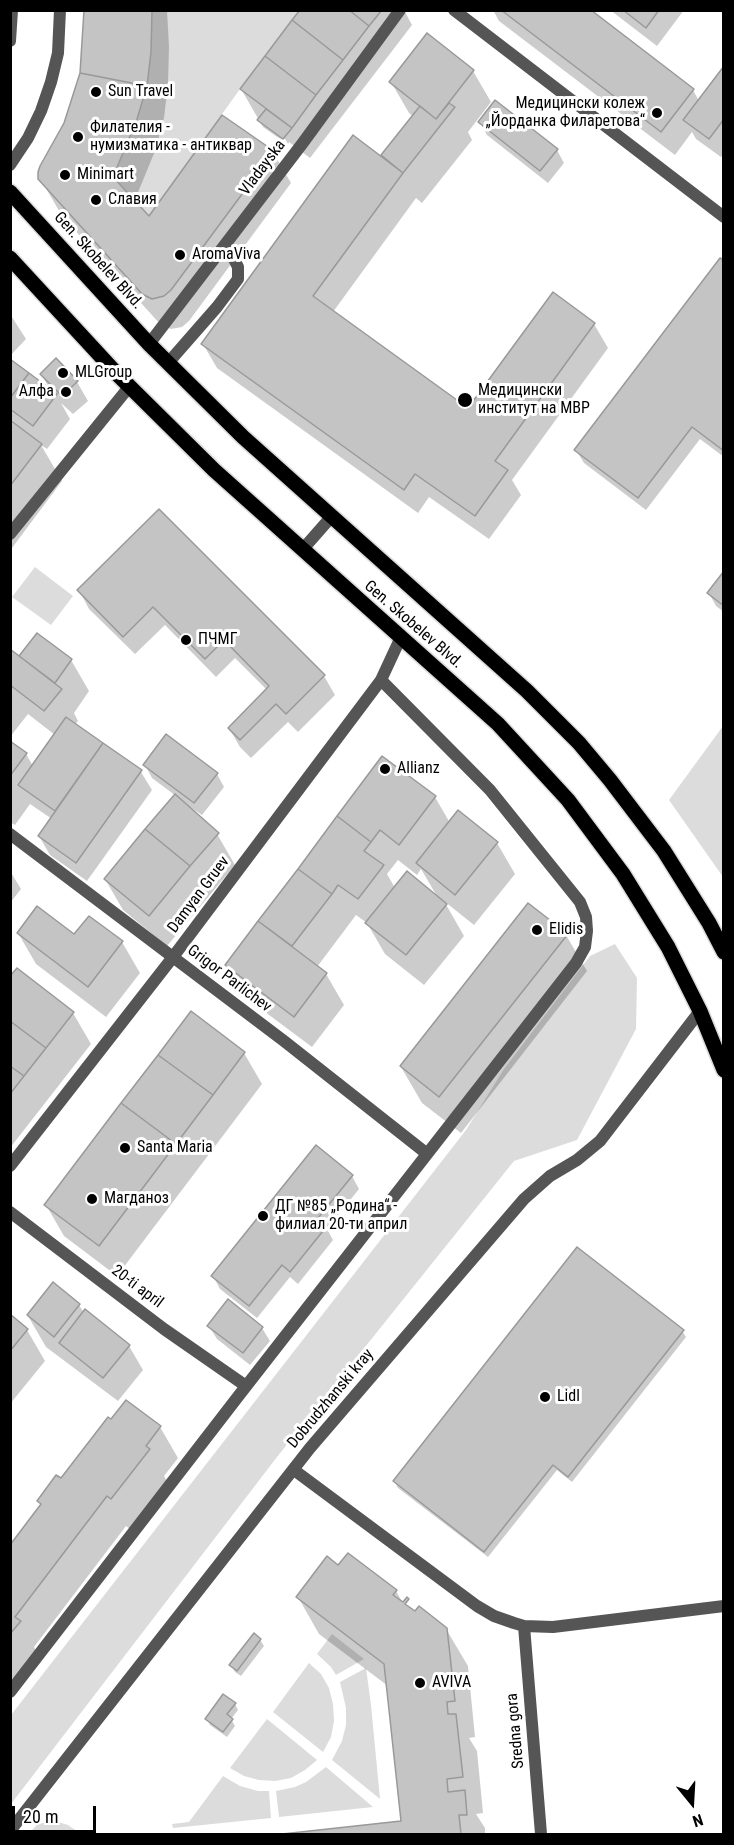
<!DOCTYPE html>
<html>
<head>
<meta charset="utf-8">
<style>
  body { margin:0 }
  #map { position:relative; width:734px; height:1845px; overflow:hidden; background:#fff; font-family:"Roboto Condensed",sans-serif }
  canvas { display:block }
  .frame { position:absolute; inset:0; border:12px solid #000; pointer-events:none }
  .north { position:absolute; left:662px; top:1773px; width:60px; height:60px; -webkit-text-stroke:4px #fff; paint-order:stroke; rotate:162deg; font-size:16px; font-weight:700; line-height:24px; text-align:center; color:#000 }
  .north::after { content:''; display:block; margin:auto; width:21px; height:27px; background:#000; clip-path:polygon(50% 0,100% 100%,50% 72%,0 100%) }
  .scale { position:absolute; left:12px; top:1806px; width:84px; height:27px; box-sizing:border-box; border:3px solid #000; border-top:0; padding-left:8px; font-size:18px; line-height:21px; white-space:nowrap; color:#000; -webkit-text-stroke:4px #fff; paint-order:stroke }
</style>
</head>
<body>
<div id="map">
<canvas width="734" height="1845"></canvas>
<div class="frame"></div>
<div class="north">N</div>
<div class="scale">20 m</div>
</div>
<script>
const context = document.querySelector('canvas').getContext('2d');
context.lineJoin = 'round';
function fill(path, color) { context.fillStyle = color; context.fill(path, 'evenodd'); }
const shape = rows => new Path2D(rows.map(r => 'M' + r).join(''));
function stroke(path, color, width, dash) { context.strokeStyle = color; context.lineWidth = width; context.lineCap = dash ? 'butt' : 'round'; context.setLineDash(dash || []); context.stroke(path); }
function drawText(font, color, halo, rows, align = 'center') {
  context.font = font + ' "Roboto Condensed",sans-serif'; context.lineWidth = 6; context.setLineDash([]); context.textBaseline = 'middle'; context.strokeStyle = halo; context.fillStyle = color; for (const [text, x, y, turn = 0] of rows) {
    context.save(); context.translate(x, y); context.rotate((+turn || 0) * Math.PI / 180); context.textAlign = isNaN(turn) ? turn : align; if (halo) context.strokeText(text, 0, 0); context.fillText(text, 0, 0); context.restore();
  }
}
fill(shape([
  [152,11,300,11,240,89,149,216,113,177,137,119,147,86],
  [35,567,73,596,51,625,12,597],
  [723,726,723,877,669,800],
  [615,944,637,978,636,1029,577,1140,514,1161,277,1457,11,1804,11,1715,466,1130,504,1069,590,956],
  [332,1634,364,1659,336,1675,331,1667,317,1654],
  [309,1663,321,1674,329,1688,333,1704,334,1721,331,1737,323,1752,273,1712],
  [366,1668,371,1705,380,1799,332,1760,342,1741,346,1725,346,1708,340,1682],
  [267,1719,317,1760,305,1770,291,1778,275,1781,259,1780,244,1776,230,1768],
  [326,1767,373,1807,279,1817,276,1791,295,1787,306,1782],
  [223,1776,240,1786,258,1791,269,1791,271,1818,173,1828,172,1824,189,1822],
  [51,1820,68,1825,81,1834,28,1834,37,1825]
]), '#dcdcdc');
fill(shape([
  [85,10,167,10,169,47,168,84,164,118,155,151,134,202,149,219,273,152,291,183,189,321,182,327,171,329,161,325,62,216,40,178,66,123,82,73],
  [302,10,404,10,412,25,310,158,289,142,288,144,285,139,282,139,283,141,263,127,241,89],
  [493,10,589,10,693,90,699,101,724,68,724,153,721,157,696,139,692,132,675,155,499,21],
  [610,10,684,10,657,46],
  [473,71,491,102,468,132,472,140,422,203,416,198,333,312,469,410,594,324,608,348,512,480,521,495,489,539,429,497,418,513,217,368,203,344,387,163,383,155,414,117,409,113,391,82],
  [480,122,557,150,564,163,548,183,487,135],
  [724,262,724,457,700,439,646,510,584,463,576,450],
  [10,314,26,339,10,356],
  [10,361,51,391,41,374,77,382,88,401,73,414,61,403,70,419,47,449,41,445,62,481,12,548,10,547],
  [159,511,324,676,335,695,298,732,288,722,251,758,240,747,229,728,267,690,235,658,216,677,165,625,135,654,89,609,79,590],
  [724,574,724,612,716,606,709,593],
  [37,635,71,660,89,691,74,713,78,721,75,725,141,772,152,790,87,881,50,855,39,836,52,819,30,804,15,825,10,822,10,743,26,754,33,766,55,735,28,714,10,737,10,651,19,658],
  [383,758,435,797,450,823,497,843,515,874,474,925,444,901,464,936,424,985,385,954,367,923,356,915,317,967,326,974,344,1005,312,1047,245,997,227,966],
  [398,860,417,875,421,869,438,898,395,888,387,874],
  [145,765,217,774,224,787,202,815,190,807,189,808,217,834,235,865,167,946,123,910,105,879,176,796,152,778],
  [10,871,21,889,10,903],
  [18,933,75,936,122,942,140,973,106,1017,36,964],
  [566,935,587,971,461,1133,422,1103,401,1067],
  [10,979,73,1013,91,1044,10,1148],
  [244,1053,262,1084,117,1276,64,1236,46,1205],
  [352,1176,359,1189,327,1229,333,1240,298,1284,290,1277,257,1318,220,1289,213,1276],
  [79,1305,84,1313,86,1312,129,1346,143,1370,118,1401,46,1347,28,1316],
  [10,1316,27,1330,45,1361,10,1404],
  [209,1326,262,1328,270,1341,250,1365,217,1339],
  [682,1331,686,1337,572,1482,557,1470,488,1557,398,1488,395,1482],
  [160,1427,178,1458,164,1476,167,1481,130,1529,126,1526,34,1647,37,1653,10,1689,10,1548,42,1506,39,1501,61,1480],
  [339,1567,396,1591,404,1605,446,1629,468,1666,475,1737,469,1738,477,1751,483,1813,476,1814,485,1828,485,1834,292,1834,402,1823,388,1686,319,1634,298,1597],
  [260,1640,264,1646,241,1676,235,1672,231,1665],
  [235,1704,238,1710,231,1719,235,1726,227,1737,210,1725,207,1719]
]), '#0003');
const building = shape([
  [84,10,152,10,151,52,147,86,80,73,84,10],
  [300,10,349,10,369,26,343,60,292,20,300,10],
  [349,10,382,10,369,26,349,10],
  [501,10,591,10,694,89,661,132,501,10],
  [623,10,659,10,646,28,623,10],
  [292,20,343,60,316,95,265,56,292,20],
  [427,33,474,70,436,119,389,82,427,33],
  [265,56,316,95,292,128,240,89,265,56],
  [724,66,724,119,709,139,683,120,724,66],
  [80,73,147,86,137,119,113,177,149,216,222,115,274,151,171,290,164,296,152,299,142,294,38,179,38,172,40,166,64,123,80,73],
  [495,100,558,149,540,171,478,122,495,100],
  [449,103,455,107,403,173,381,155,420,106,436,119,449,103],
  [266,109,292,128,283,139,257,120,266,109],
  [353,135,403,173,313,296,468,408,553,292,595,323,495,461,508,470,475,516,415,474,404,490,201,344,353,135],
  [720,258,724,260,724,451,692,427,638,498,574,450,720,258],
  [56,358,78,381,62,396,40,374,56,358],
  [10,359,29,373,10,398,10,359],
  [29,373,57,394,33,426,10,409,10,398,29,373],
  [10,420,42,444,10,486,10,420],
  [159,509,325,675,286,714,276,704,240,740,228,728,269,686,224,640,205,659,153,607,123,637,77,590,159,509],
  [724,571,724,606,707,593,724,571],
  [37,633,72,659,55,683,19,656,37,633],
  [10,649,62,689,44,711,10,685,10,649],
  [66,717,103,743,55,811,18,785,66,717],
  [166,734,218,773,194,803,143,765,166,734],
  [10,741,27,753,10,776,10,741],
  [103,743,142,770,76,863,38,836,103,743],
  [382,756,436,796,399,845,380,830,371,842,337,816,382,756],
  [175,794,219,833,190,866,145,829,175,794],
  [458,810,498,842,455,895,416,863,458,810],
  [337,816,371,842,364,851,384,865,358,899,338,885,332,894,298,869,337,816],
  [145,829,190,866,149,916,104,879,145,829],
  [298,869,332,894,292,946,258,921,298,869],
  [407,871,447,904,406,955,365,923,407,871],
  [528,903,568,934,439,1097,400,1066,528,903],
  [37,906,74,934,89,916,123,941,88,987,17,933,37,906],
  [258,921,327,973,294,1017,225,965,258,921],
  [17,968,74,1012,46,1048,10,1021,10,976,17,968],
  [191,1011,245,1052,213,1095,158,1055,191,1011],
  [10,1021,46,1048,24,1076,10,1066,10,1021],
  [158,1055,213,1095,176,1144,121,1103,158,1055],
  [10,1066,24,1076,10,1094,10,1066],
  [121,1103,176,1144,99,1246,44,1205,121,1103],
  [316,1145,353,1175,318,1218,327,1226,290,1272,282,1265,249,1306,211,1276,316,1145],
  [577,1247,684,1330,568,1477,553,1465,484,1552,393,1481,577,1247],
  [53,1282,80,1304,54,1337,27,1315,53,1282],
  [228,1299,263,1327,243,1353,207,1326,228,1299],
  [85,1309,130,1345,103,1378,59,1343,85,1309],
  [10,1314,28,1329,10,1351,10,1314],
  [126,1400,161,1426,146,1446,150,1449,111,1499,107,1496,15,1617,21,1621,10,1634,10,1545,41,1504,37,1501,56,1475,61,1478,108,1417,111,1419,126,1400],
  [348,1553,397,1590,393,1595,403,1602,407,1597,409,1599,405,1604,415,1611,419,1606,447,1628,455,1701,447,1702,448,1714,456,1714,463,1777,447,1779,448,1792,465,1790,467,1815,459,1815,461,1834,282,1834,401,1821,384,1664,296,1597,327,1556,338,1565,348,1553],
  [254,1633,261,1639,237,1671,229,1665,254,1633],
  [223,1694,236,1703,227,1714,233,1719,223,1732,205,1719,223,1694]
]);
fill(building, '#c4c4c4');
stroke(building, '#999', 1.5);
const primary = shape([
  [10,192,149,344,243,437,527,691,579,743,610,780,664,851,709,923,724,952],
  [10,258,118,375,214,470,498,724,568,800,623,874,668,947,700,1011,724,1070]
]);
stroke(primary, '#dbdbdb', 18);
stroke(shape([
  [10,41,12,10],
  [10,165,28,138,41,111,51,82,58,53,60,10],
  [168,363,217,307,238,279,238,267,234,259,223,248],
  [303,549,332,516]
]), '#555', 12);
stroke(shape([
  [454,10,724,217],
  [149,344,302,144,400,10],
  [10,534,129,387],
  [10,834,284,1041,426,1153],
  [10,1166,173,957,381,680,401,637],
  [10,1212,164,1329,246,1386],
  [294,1470,477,1606,494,1616,514,1623,524,1626,553,1627,724,1606],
  [524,1626,541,1834],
  [10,1692,240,1394,576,963,585,947,587,931,586,917,580,902,490,790,381,680],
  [10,1831,310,1448,524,1199,550,1176,577,1160,600,1141,700,1011]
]), '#555', 12);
stroke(primary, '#000', 15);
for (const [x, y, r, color] of [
  [96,92,6,"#000"],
  [657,113,6,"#000"],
  [78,137,6,"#000"],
  [65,175,6,"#000"],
  [96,200,6,"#000"],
  [180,255,6,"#000"],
  [63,373,6,"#000"],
  [66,392,6,"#000"],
  [465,400,8,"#000"],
  [186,640,6,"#000"],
  [385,769,6,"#000"],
  [537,930,6,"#000"],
  [125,1148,6,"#000"],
  [92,1199,6,"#000"],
  [263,1216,6,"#000"],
  [545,1397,6,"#000"],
  [420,1683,6,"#000"]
]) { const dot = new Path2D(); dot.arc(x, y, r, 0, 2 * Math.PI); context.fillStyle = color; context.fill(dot); stroke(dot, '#fff', 2); }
drawText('16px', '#000', '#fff', [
  ["Sun Travel",108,92],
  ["Медицински колеж",645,104,"right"],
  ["„Йорданка Филаретова“",645,122,"right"],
  ["Филателия -",90,128],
  ["нумизматика - антиквар",90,146],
  ["Minimart",77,175],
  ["Славия",108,200],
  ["AromaViva",192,255],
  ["MLGroup",75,373],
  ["Медицински",478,391],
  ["институт на МВР",478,409],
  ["Алфа",54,392,"right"],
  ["ПЧМГ",198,640],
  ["Allianz",397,769],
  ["Elidis",549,930],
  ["Santa Maria",137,1148],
  ["Магданоз",104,1199],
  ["ДГ №85 „Родина“ -",275,1207],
  ["филиал 20-ти април",275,1225],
  ["Lidl",557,1397],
  ["AVIVA",432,1683]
], 'left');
drawText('16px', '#000', '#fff', [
  ["Vladayska",263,168,-53],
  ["Gen. Skobelev Blvd.",98,261,48],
  ["Gen. Skobelev Blvd.",413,625,41],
  ["Damyan Gruev",199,895,-53],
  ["Grigor Parlichev",229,979,37],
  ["20-ti april",137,1287,37],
  ["Dobrudzhanski kray",331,1399,-50],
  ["Sredna gora",516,1731,-95]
]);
</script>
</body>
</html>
